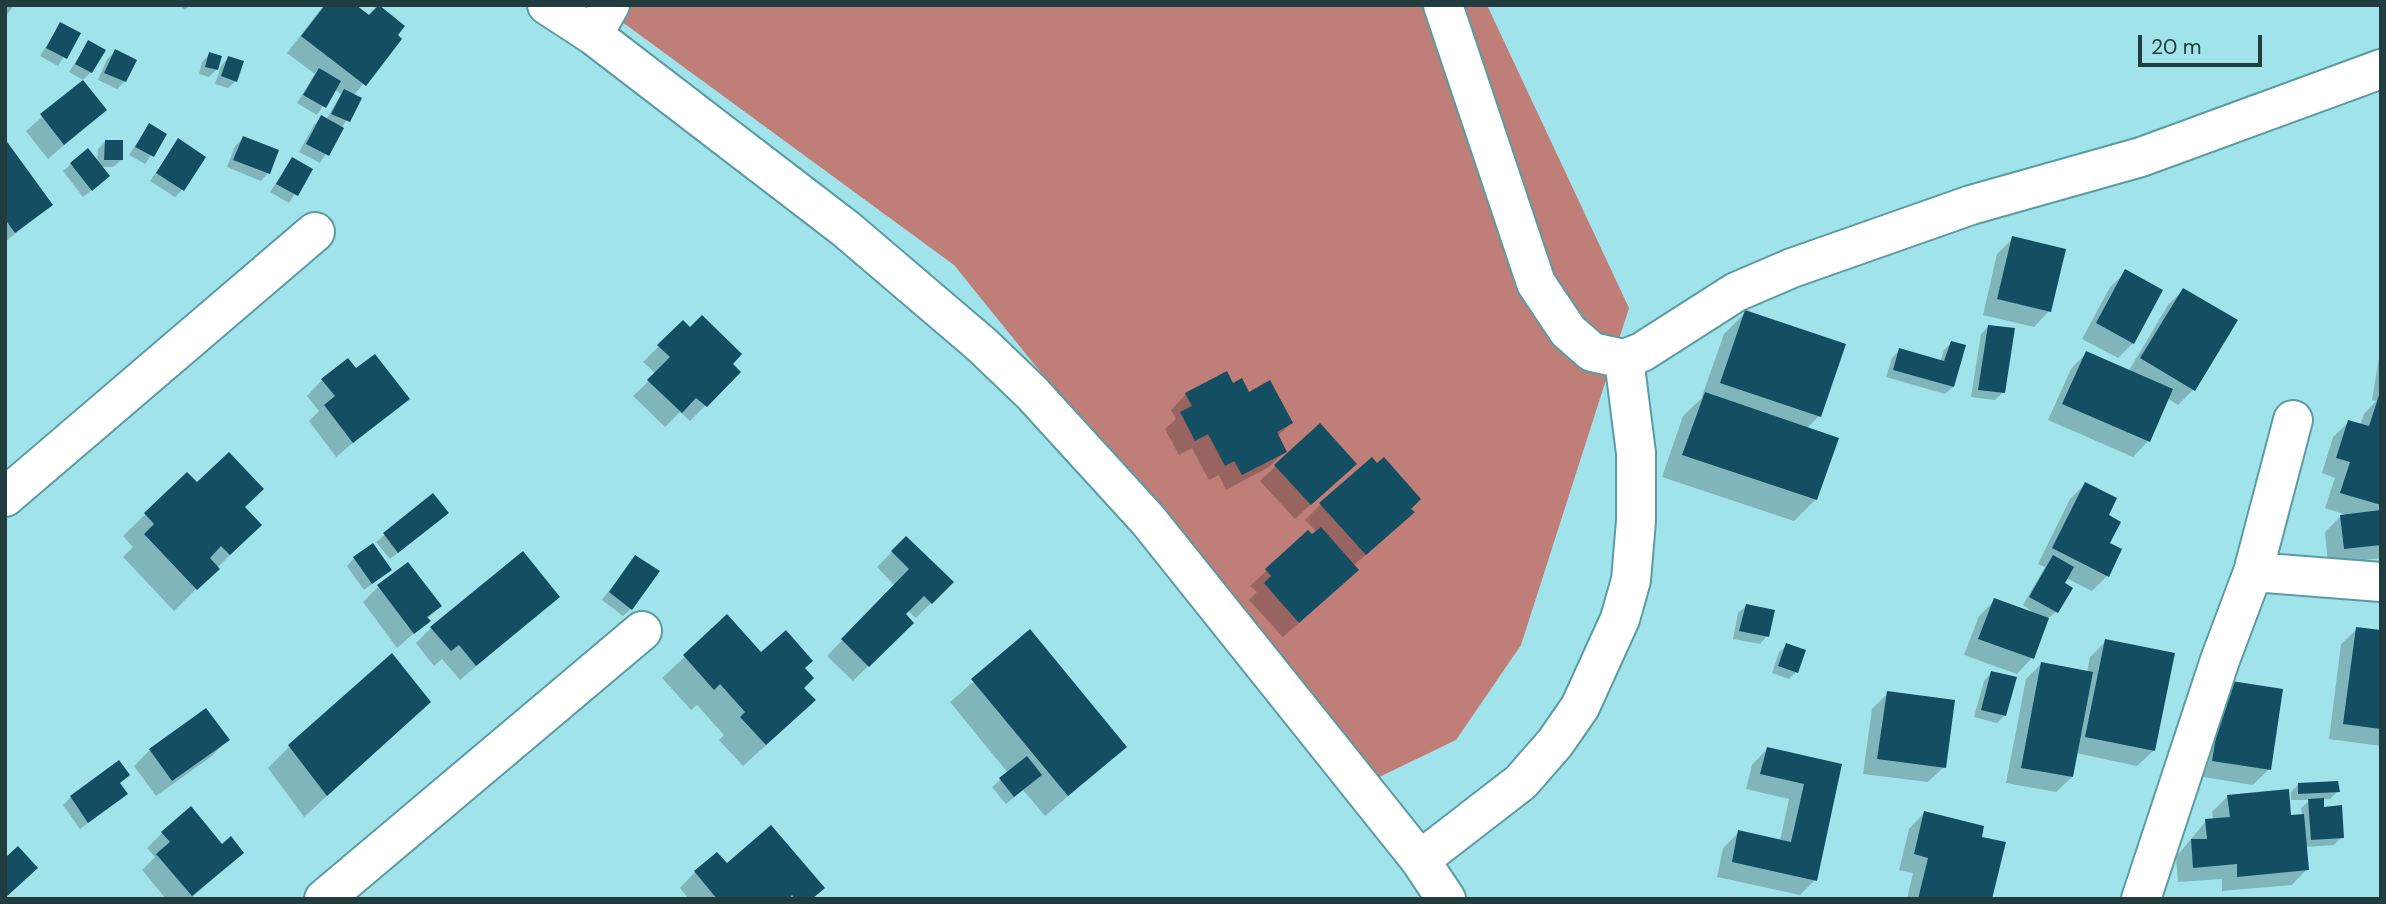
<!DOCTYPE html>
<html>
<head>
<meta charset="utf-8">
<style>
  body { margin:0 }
  #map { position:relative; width:2386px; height:904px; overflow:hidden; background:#a1e3eb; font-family:"DM Sans",sans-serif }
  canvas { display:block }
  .frame { position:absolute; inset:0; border:7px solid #213c3f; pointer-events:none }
  .scale { position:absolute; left:2138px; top:35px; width:124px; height:32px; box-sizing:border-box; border:4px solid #213c3f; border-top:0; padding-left:9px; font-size:21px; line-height:24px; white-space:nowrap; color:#213c3f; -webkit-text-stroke:5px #a1e3eb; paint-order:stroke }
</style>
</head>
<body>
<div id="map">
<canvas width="2386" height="904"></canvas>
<div class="frame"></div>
<div class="scale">20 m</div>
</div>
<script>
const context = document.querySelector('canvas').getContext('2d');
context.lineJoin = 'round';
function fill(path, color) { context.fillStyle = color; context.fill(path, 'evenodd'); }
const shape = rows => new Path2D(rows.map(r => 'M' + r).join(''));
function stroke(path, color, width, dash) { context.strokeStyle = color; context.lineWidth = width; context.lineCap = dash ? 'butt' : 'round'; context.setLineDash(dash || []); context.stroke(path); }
fill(shape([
  [599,5,1487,5,1629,308,1521,645,1456,740,1371,781,954,265]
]), '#bf7e78');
fill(shape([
  [5,5,14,5,5,17],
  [179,5,190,5,185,10],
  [324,5,353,5,367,16,377,6,403,26,395,35,400,39,354,95,360,98,320,163,299,152,314,125,322,118,326,120,341,94,334,89,317,115,297,103,315,74,287,53],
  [60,24,78,34,58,66,40,56],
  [89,42,91,72,83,80,69,72],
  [115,52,125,81,117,89,98,80,107,59],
  [210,54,217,69,209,77,199,74,202,62],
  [228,58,236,81,228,88,215,84,221,66],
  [83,82,105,110,48,159,26,131],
  [149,125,165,135,145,164,129,155],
  [243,138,268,173,261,181,227,167,235,146],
  [106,141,121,160,113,167,101,167,100,183,83,197,63,171,71,164,97,162,98,149],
  [178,141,183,189,175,197,150,181],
  [5,142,51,205,5,242],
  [292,159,310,170,289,203,270,192],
  [2013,238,2049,311,2034,327,1983,315,1997,254],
  [2126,272,2133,343,2118,358,2082,339,2110,287],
  [2183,290,2194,389,2178,405,2167,398,2148,441,2133,457,2048,420,2071,369,2086,353,2128,372,2168,305],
  [1746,312,1819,416,1806,429,1816,499,1794,521,1662,477,1683,416,1701,399,1724,334],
  [683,322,739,372,690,421,680,412,665,427,633,396,656,374,643,362],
  [1988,327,2003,392,1995,400,1971,397,1981,334],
  [1951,343,1953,387,1945,394,1886,377,1892,358,1899,350,1940,362,1944,350],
  [2381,346,2381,558,2328,564,2325,532,2340,517,2350,516,2325,508,2335,478,2322,473,2333,437,2349,422,2360,425,2364,414,2376,401,2372,400],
  [356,371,407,398,336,457,309,421,319,411,307,396,322,380],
  [1233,386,1291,423,1277,437,1285,451,1269,467,1226,490,1219,475,1209,480,1192,448,1179,455,1165,429,1176,419,1171,410,1186,394],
  [1276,466,1339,479,1295,519,1260,481],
  [187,474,197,484,243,508,238,547,174,611,123,557,133,547,123,536],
  [2085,484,2106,516,2108,575,2092,591,2066,578,2062,583,2071,588,2056,612,2047,619,2032,658,2017,674,1964,655,1979,616,1995,600,2035,614,2023,605,2045,567,2038,564,2070,499],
  [433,495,439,520,390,559,376,542],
  [1321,504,1409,509,1397,527,1353,566,1341,585,1283,637,1249,600,1257,592,1250,586,1308,532,1311,537,1317,532,1305,520],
  [906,538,952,582,916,618,907,610,904,614,912,623,853,681,827,656,895,586,877,567],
  [635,557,631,609,623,616,602,600],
  [354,558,390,570,364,590,347,566],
  [378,587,440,606,427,619,428,621,397,648,363,602],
  [558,597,460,680,442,659,434,666,416,643,431,628],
  [1746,606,1767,636,1760,644,1733,639,1738,613],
  [727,617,761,655,803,668,802,688,792,722,743,766,719,740,724,735,697,705,691,710,662,678],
  [2357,629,2381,632,2381,746,2329,739,2341,644],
  [1030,632,1125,747,1045,816,1023,790,1006,804,992,787,1008,773,950,702],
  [2106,641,2153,751,2137,766,2076,753,2072,777,2056,792,2006,783,2026,679,2041,664,2087,673,2090,657],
  [1787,645,1796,672,1789,679,1772,673,1779,652],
  [1991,673,2005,715,1997,723,1974,717,1984,681],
  [1888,693,1944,767,1928,782,1863,774,1872,709],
  [2210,697,2269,769,2253,785,2197,776],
  [206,710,227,740,212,756,156,796,134,766,150,750],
  [406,724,304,817,268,768,290,746],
  [1767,749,1840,765,1815,880,1800,895,1717,877,1723,848,1739,832,1780,841,1789,799,1746,789,1752,765],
  [119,784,126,794,80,829,63,805,71,797],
  [2298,785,2338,791,2330,799,2322,799,2323,809,2342,837,2334,845,2305,847,2307,869,2292,885,2222,891,2222,879,2178,882,2176,857,2206,821,2213,820,2212,812,2228,796,2289,817,2302,816,2301,808,2310,800,2291,800,2291,792],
  [1924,813,1979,838,1990,899,1907,899,1913,873,1899,870,1909,829],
  [162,833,222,846,242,853,190,899,166,899,142,870,155,857,147,848],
  [726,866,811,899,689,899,680,888,695,872]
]), '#0003');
fill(shape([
  [325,5,356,5,369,15,379,5,405,26,398,35,402,39,366,86,301,36],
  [60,22,81,33,67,59,46,48],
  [88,40,106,50,92,73,75,64],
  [115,49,137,60,126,82,104,73],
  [209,52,222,56,218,70,205,67],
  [228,56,244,61,237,82,221,76],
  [319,68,341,81,326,108,303,95],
  [83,80,107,110,64,145,40,114],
  [344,89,362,98,350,122,331,114],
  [321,115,344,128,329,156,306,144],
  [149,123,167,134,154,157,135,147],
  [243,136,279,150,270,174,233,160],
  [178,138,206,157,184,191,156,173],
  [5,139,53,205,15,233,5,219],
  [105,140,123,140,123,160,104,160],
  [88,148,110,176,92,191,70,163],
  [292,157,313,169,298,196,276,184],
  [2012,236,2066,249,2051,312,1997,299],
  [2125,269,2163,290,2134,344,2096,323],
  [2183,288,2238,320,2195,391,2140,358],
  [1745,310,1846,344,1821,417,1720,383],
  [702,315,742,354,733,364,741,372,707,407,696,398,682,413,647,380,670,357,657,345,683,320,690,327],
  [1988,325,2015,328,2005,393,1978,390],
  [1951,341,1966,345,1954,387,1893,370,1899,348,1944,361],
  [2086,351,2173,389,2150,442,2062,404],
  [375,354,410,399,353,443,324,405,335,396,321,379,348,358,356,368],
  [1227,371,1233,383,1242,378,1249,392,1270,380,1293,423,1277,432,1287,452,1242,475,1234,461,1225,466,1208,434,1195,441,1180,412,1192,406,1185,393],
  [1705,392,1839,438,1817,500,1682,455],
  [2380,392,2381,392,2381,505,2340,493,2350,462,2336,458,2348,420,2369,426],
  [1320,423,1357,464,1311,505,1274,465],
  [229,452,264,489,245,507,262,525,230,555,221,546,210,558,220,569,197,590,144,534,154,524,144,513,187,472,197,482],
  [1372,457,1377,463,1384,457,1421,499,1411,509,1415,512,1366,555,1319,503],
  [2085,482,2117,498,2109,515,2121,522,2110,543,2122,549,2109,577,2052,548],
  [433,493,449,513,398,553,383,533],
  [2381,510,2381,545,2344,549,2340,515],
  [1321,527,1359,570,1299,623,1264,583,1271,576,1265,569,1308,530,1312,534],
  [906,536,954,582,932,604,924,596,906,614,914,623,869,667,841,639,909,569,891,551],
  [373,543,392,570,372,584,353,557],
  [523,551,560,597,476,666,459,645,451,651,430,627],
  [635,555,660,571,632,610,609,592],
  [2053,555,2074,567,2065,583,2073,588,2058,613,2029,597],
  [408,562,442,606,427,617,431,621,414,634,377,585],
  [1994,598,2049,618,2034,659,1978,639],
  [1746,604,1775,610,1769,637,1739,631],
  [727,614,761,652,786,630,813,661,805,668,814,678,804,688,816,700,766,745,740,717,745,712,720,684,714,690,683,655],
  [2356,627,2381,630,2381,729,2343,724],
  [1030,629,1127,747,1068,796,971,679],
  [2105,639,2175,653,2155,751,2085,737],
  [1786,643,1806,650,1798,673,1778,666],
  [392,653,431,702,327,796,288,745],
  [2041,662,2093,672,2073,777,2021,768],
  [1991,671,2017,677,2006,716,1981,710],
  [2225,680,2283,689,2271,770,2212,761],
  [1887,691,1955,700,1946,768,1877,759],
  [206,708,230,740,172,781,149,749],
  [1767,747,1842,764,1817,881,1732,862,1738,830,1791,842,1804,784,1760,774],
  [1027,756,1042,775,1014,797,999,778],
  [119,760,130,775,120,783,128,794,88,823,70,796],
  [2338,781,2340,792,2298,794,2298,783],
  [2289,789,2291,815,2304,814,2309,870,2237,877,2237,864,2193,868,2191,839,2207,839,2205,819,2230,817,2227,795],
  [2324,798,2324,807,2342,805,2344,838,2311,840,2308,799],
  [191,806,222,844,231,836,244,853,192,896,156,854,170,842,161,832],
  [1924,811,1984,826,1982,837,2006,842,1992,899,1918,899,1928,858,1914,854],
  [771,825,825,888,812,899,795,899,792,895,789,899,717,899,694,871,717,852,727,863],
  [18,846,38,868,5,898,5,858]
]), '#144e63');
const minor = shape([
  [547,5,593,35,846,229,982,345,1032,393,1148,520,1420,860,1446,899],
  [1443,5,1536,283,1568,331,1592,352,1624,359,1642,352,1736,292,1792,268,1971,205,2141,157,2381,69],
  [593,35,610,5],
  [5,497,315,232],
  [2253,572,2381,582],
  [1420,860,1521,782,1555,743,1580,707,1620,619,1631,580,1636,521,1636,453,1624,359],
  [324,899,642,631],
  [2141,899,2220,660,2253,572,2293,420]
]);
stroke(minor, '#5b9ca4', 42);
stroke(minor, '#fff', 38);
</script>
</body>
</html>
